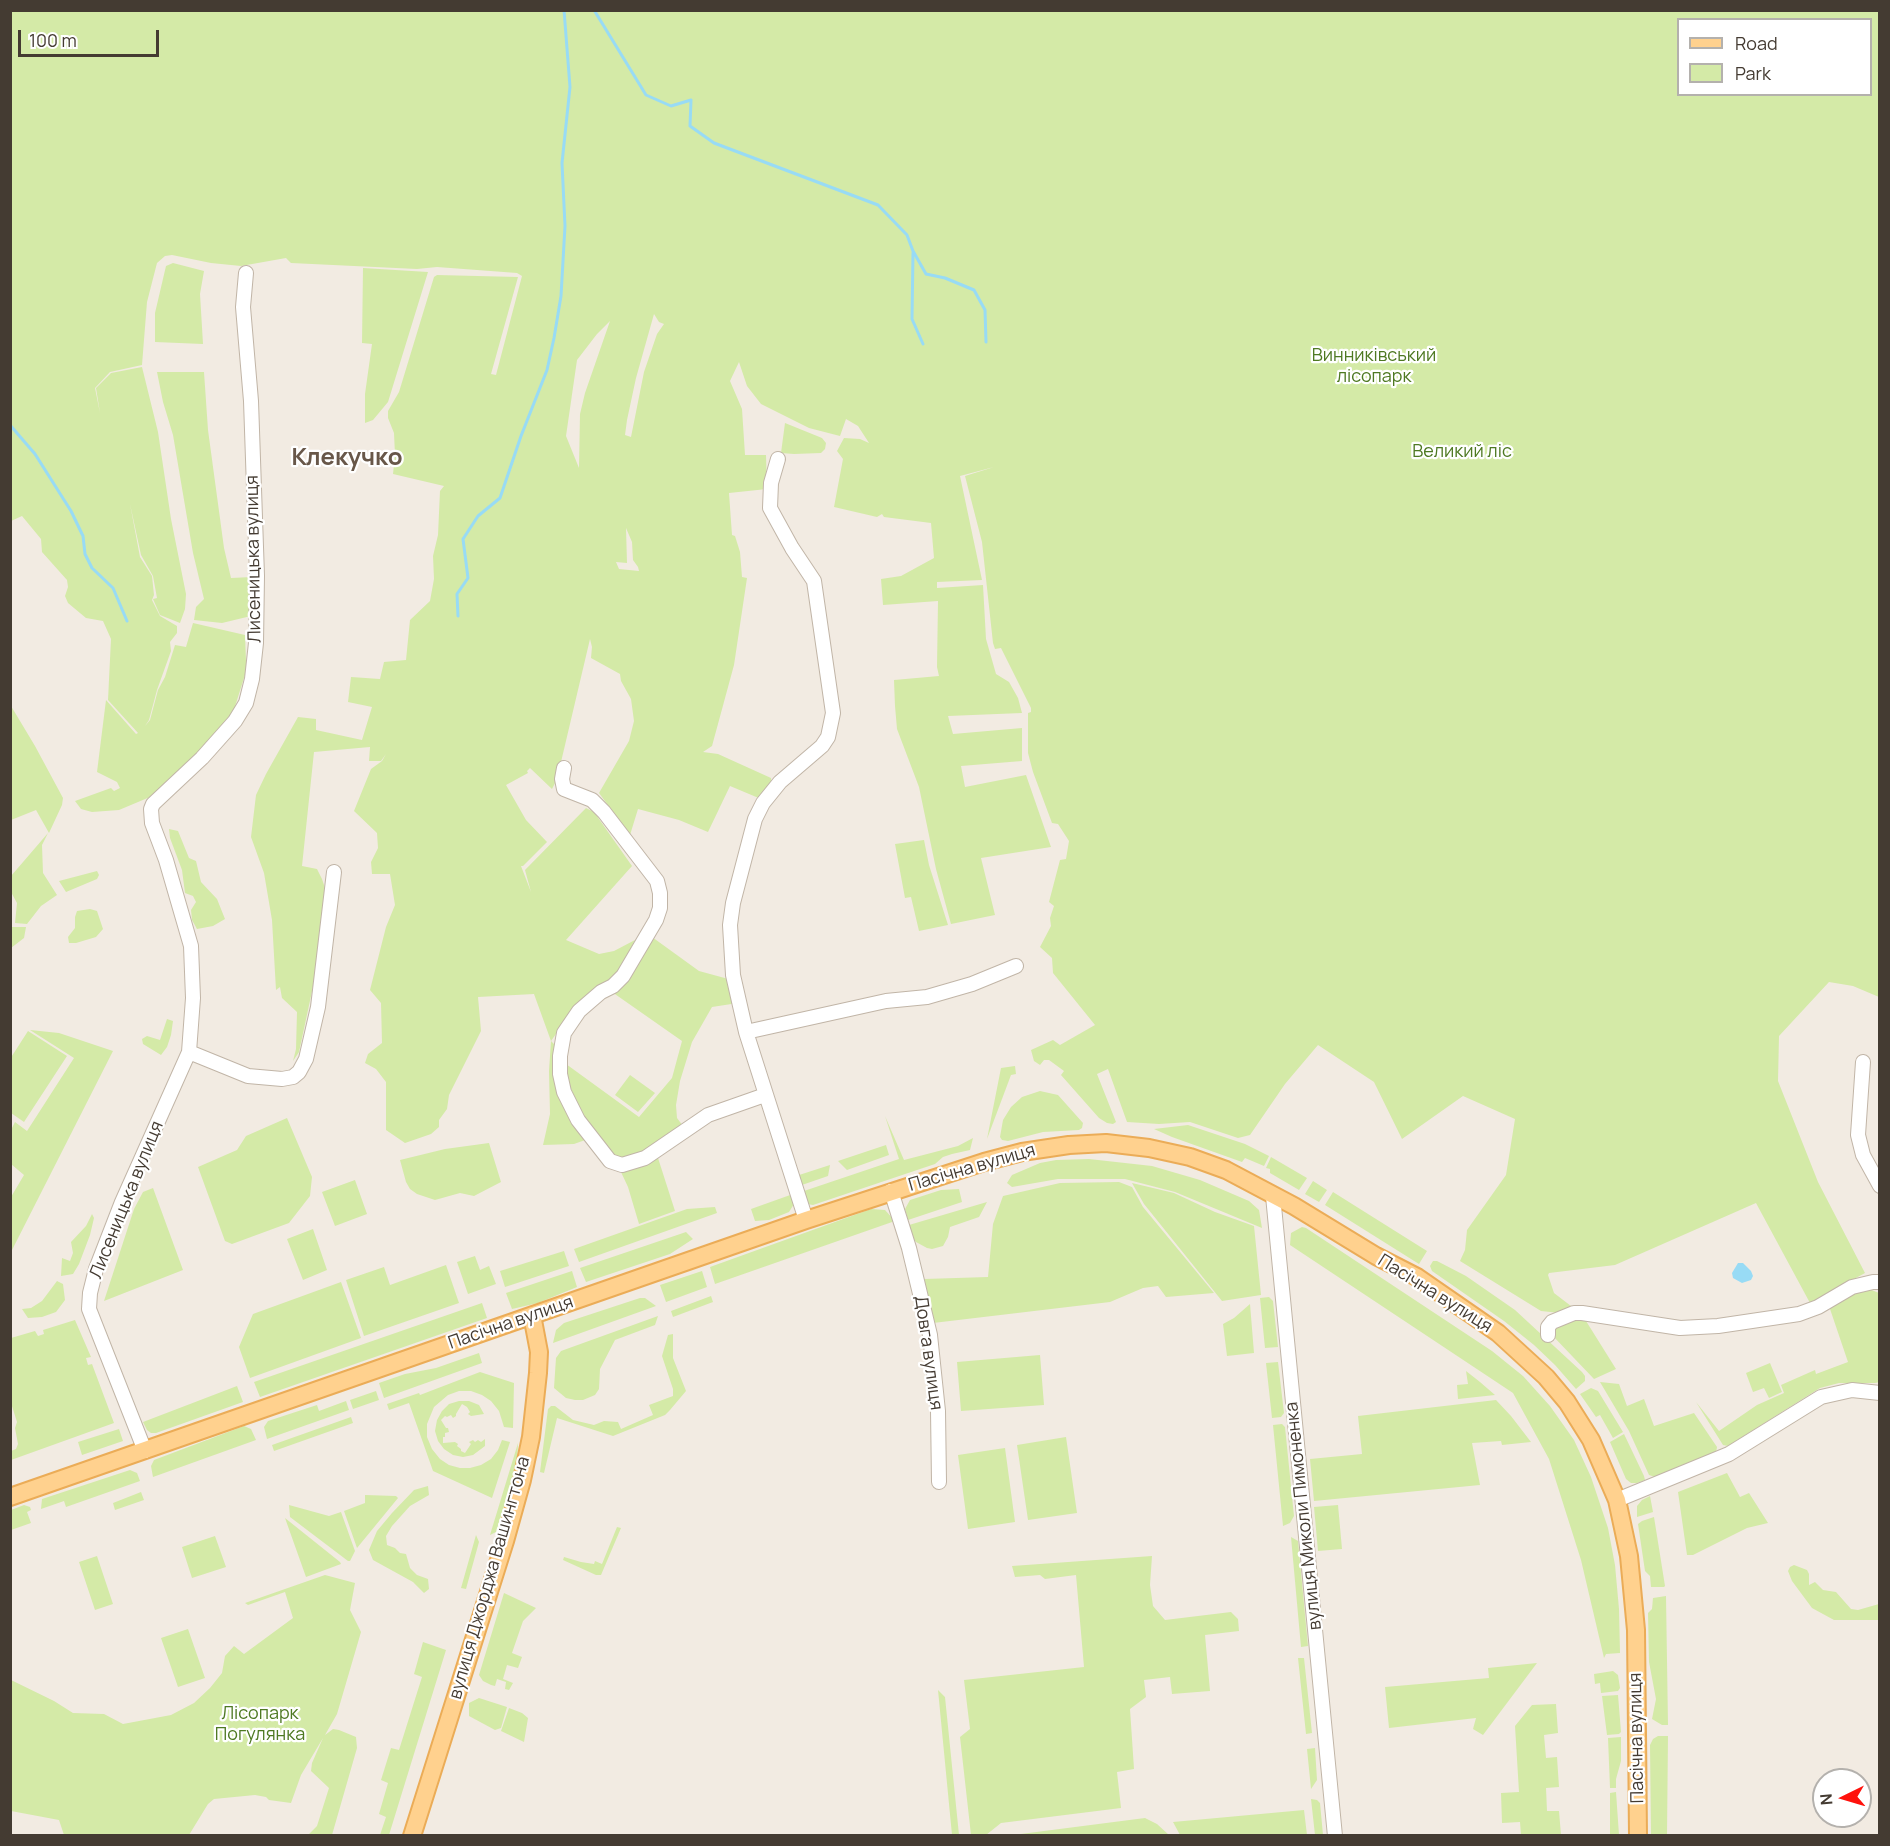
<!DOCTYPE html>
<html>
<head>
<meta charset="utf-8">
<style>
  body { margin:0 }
  #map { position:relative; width:1890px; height:1846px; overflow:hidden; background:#f2ebe2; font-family:Manrope,sans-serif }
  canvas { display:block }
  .frame { position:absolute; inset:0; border:12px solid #443b32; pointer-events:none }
  .legend { position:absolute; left:1677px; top:18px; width:195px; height:78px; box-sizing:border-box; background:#fff; border:2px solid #b4b1ad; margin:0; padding:8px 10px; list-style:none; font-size:18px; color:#443b32 }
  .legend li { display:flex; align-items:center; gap:12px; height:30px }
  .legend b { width:30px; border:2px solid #b4b1ad }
  .north { position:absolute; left:1812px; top:1768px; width:60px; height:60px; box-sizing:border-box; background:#fff; border:2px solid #b4b1ad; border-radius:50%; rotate:265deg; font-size:16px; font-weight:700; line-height:24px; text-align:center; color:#443b32 }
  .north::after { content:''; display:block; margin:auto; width:21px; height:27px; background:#ff120c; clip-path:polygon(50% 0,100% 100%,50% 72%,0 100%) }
  .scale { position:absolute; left:18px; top:30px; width:141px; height:27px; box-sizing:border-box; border:3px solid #443b32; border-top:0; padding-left:8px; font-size:18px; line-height:21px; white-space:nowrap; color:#443b32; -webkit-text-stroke:4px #fff; paint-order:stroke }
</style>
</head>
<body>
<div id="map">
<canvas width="1890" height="1846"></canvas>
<div class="frame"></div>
<ul class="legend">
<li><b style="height:8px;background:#ffd18e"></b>Road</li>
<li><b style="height:16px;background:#d4eaa7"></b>Park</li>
</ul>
<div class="north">N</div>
<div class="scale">100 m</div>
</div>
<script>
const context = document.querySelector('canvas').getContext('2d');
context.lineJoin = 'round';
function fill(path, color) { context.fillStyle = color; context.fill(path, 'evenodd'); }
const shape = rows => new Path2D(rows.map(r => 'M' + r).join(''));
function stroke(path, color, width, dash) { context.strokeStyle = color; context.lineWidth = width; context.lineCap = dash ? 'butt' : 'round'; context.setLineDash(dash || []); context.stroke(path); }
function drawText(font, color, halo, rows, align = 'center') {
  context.font = font + ' Manrope,sans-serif'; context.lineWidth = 4.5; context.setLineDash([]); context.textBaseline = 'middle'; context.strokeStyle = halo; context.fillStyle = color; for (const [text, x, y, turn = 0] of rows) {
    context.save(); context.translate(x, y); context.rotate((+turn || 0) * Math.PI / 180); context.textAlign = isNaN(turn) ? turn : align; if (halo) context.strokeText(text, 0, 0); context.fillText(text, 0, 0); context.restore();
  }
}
fill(shape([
  [11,11,1879,11,1879,997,1853,986,1829,982,1779,1036,1778,1081,1818,1182,1865,1273,1810,1303,1756,1203,1615,1265,1549,1273,1548,1275,1554,1293,1571,1306,1569,1310,1560,1313,1541,1311,1460,1261,1465,1250,1467,1230,1506,1175,1515,1119,1463,1096,1402,1139,1374,1082,1318,1045,1285,1084,1250,1135,1238,1138,1190,1122,1159,1124,1127,1122,1108,1069,1097,1074,1116,1122,1113,1124,1107,1123,1099,1118,1061,1075,1064,1071,1049,1060,1044,1060,1040,1065,1034,1061,1031,1050,1053,1040,1060,1045,1095,1025,1053,973,1052,958,1040,947,1051,926,1050,918,1054,906,1049,902,1060,860,1066,859,1069,841,1058,824,1052,823,1033,772,1028,753,1028,713,1031,712,1031,708,1001,648,995,649,993,643,982,542,965,476,994,467,960,476,982,580,937,582,937,588,983,585,986,639,996,674,1009,682,1018,698,1022,713,948,716,953,734,1022,728,1022,761,961,766,965,787,1026,775,1051,847,981,858,995,915,951,924,936,869,919,787,897,729,895,706,894,680,939,676,937,667,938,601,883,605,881,579,901,576,934,558,931,523,884,517,882,514,877,517,834,507,843,459,837,451,844,438,860,439,869,443,858,426,846,419,840,436,809,428,761,404,747,386,739,362,730,381,742,409,745,455,766,455,767,489,729,493,732,535,735,536,740,552,742,577,747,578,734,665,712,746,703,752,718,754,771,778,771,784,761,799,730,786,708,832,679,820,638,809,630,835,599,793,629,741,634,721,631,699,621,681,620,674,591,658,592,647,590,639,557,779,552,789,530,768,527,771,528,773,506,785,526,820,547,842,523,866,521,866,531,892,525,870,586,808,594,812,632,866,566,940,599,954,614,951,635,940,618,973,568,1017,551,1041,556,1046,556,1076,588,1139,574,1144,543,1145,550,1114,549,1071,551,1041,534,994,478,997,481,1031,449,1095,447,1109,439,1120,439,1127,431,1134,405,1143,386,1130,386,1082,376,1069,365,1063,368,1054,382,1043,381,1003,370,990,386,927,395,905,390,874,372,874,371,862,378,848,377,833,354,811,371,769,382,761,386,754,381,761,369,761,370,747,314,752,302,866,317,869,322,879,326,891,314,982,299,1052,293,1061,296,1049,297,1012,282,998,280,987,276,990,272,920,264,873,251,837,256,795,266,774,298,717,316,719,316,730,362,740,372,707,348,702,351,677,380,679,384,662,406,660,410,620,430,601,434,579,433,556,438,535,440,491,444,486,393,474,395,455,394,433,388,418,388,411,399,392,434,277,437,275,518,277,491,374,496,375,522,276,517,273,437,267,417,269,291,263,286,258,241,266,211,263,172,255,165,256,157,263,147,302,142,365,110,372,95,388,100,413,96,388,111,373,142,367,158,432,171,519,186,594,185,609,180,623,160,615,153,599,157,598,153,576,141,555,130,504,140,557,152,576,154,595,152,600,160,616,177,626,177,633,170,642,171,651,157,690,149,720,145,726,150,720,158,690,165,677,175,645,186,647,193,623,245,635,246,661,249,662,232,716,206,746,150,797,119,810,92,812,81,809,75,801,111,788,114,791,120,788,117,782,97,772,106,700,136,734,138,733,108,700,111,639,103,621,86,618,68,603,65,596,68,587,67,580,42,552,41,539,22,516,11,521],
  [1678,20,1870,20,1870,94,1678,94],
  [654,314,659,322,664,324,657,334,644,372,631,437,625,435,627,420,636,378],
  [610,321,585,393,580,414,579,468,566,436,577,360,597,334],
  [626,528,632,542,633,560,638,567,639,571,619,569,616,562,627,563],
  [173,263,204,271,200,294,203,344,155,342,155,313,166,266],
  [363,268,428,272,388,402,373,420,365,423,365,394,372,344,362,343],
  [157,372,204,372,208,430,224,548,231,578,252,577,251,616,222,623,194,620,196,607,204,599,193,553,173,435,163,402],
  [785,423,822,438,826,443,825,449,821,453,794,454,781,453],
  [11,706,35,746,63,798,62,805,49,833,36,810,11,820],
  [169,829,178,831,189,858,196,861,201,882,217,899,225,919,213,926,197,929,192,920,191,910,196,902,193,896,185,893,182,870,170,838],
  [48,833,42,845,43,873,57,895,41,906,27,924,15,923,17,903,11,892,11,876],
  [924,840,929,865,948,925,919,931,911,897,905,898,895,844],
  [97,871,99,875,97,879,66,892,59,881],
  [11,898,12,899,11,927,26,927,24,938,11,948],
  [90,909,97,911,103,929,96,937,76,943,69,943,68,937,75,928,75,917,77,911],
  [652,937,699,971,732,980,738,1003,712,1007,692,1042,680,1081,676,1105,677,1118,683,1126,643,1156,618,1159,580,1113,569,1083,566,1064,639,1117,672,1078,682,1041,612,992],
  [167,1019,173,1021,171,1035,167,1047,161,1055,143,1044,142,1039,147,1036,160,1040],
  [30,1030,59,1033,113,1051,11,1252,11,1197,24,1175,11,1164,11,1130,15,1122,27,1131,74,1058],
  [28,1031,67,1056,24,1122,11,1113,10,1059],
  [1015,1066,1016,1074,1011,1075,987,1139,1001,1068],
  [630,1075,655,1093,638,1112,615,1095],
  [1040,1091,1058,1095,1083,1123,1082,1128,1079,1130,1043,1132,1008,1141,1002,1140,1000,1137,1003,1120,1011,1107,1022,1097],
  [885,1116,904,1160,958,1146,973,1138,970,1150,952,1154,943,1157,935,1164,813,1205,807,1204,801,1192,899,1159],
  [287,1118,312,1177,310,1196,289,1223,232,1244,225,1241,198,1167,237,1150,246,1136],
  [1188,1125,1245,1144,1269,1156,1264,1166,1245,1158,1242,1162,1172,1137,1154,1129],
  [489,1143,501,1182,474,1196,460,1193,435,1200,417,1194,410,1189,406,1182,400,1160,445,1149],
  [886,1145,889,1155,847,1170,838,1161],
  [1271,1157,1307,1178,1299,1190,1270,1173,1270,1169,1266,1168],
  [658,1158,675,1211,639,1224,628,1187,621,1172],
  [1089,1159,1152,1166,1200,1180,1249,1201,1259,1210,1262,1228,1175,1192,1125,1179,1058,1179,1012,1187,1007,1183,1012,1175,1040,1163,1056,1160],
  [830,1165,828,1176,799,1186,796,1176],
  [355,1180,367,1214,335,1226,322,1192],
  [1313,1181,1327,1190,1319,1202,1305,1194],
  [1119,1182,1132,1187,1143,1207,1214,1293,1166,1297,1158,1286,1143,1288,1110,1302,933,1323,924,1279,988,1277,993,1224,1003,1196,1060,1183],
  [1132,1183,1174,1193,1215,1212,1254,1226,1261,1295,1222,1301,1144,1204],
  [153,1188,183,1270,104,1301,134,1209,143,1192],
  [959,1189,962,1202,908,1220,905,1209,910,1200,941,1190],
  [1333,1192,1427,1251,1419,1264,1325,1205],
  [793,1194,794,1204,789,1212,769,1220,755,1221,751,1209],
  [987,1202,979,1217,950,1227,948,1237,943,1246,932,1249,927,1248,916,1242,912,1237,909,1225],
  [715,1207,717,1213,579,1262,574,1249,687,1209],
  [871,1209,885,1210,895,1221,715,1284,710,1267],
  [92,1214,94,1218,90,1235,79,1264,73,1274,61,1276,62,1258,70,1261,73,1253,71,1242,86,1226],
  [1302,1227,1306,1228,1492,1351,1523,1376,1550,1406,1574,1440,1591,1477,1608,1528,1615,1565,1619,1609,1620,1653,1606,1654,1604,1658,1581,1560,1549,1459,1513,1393,1290,1245,1291,1233],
  [313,1229,327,1270,303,1280,287,1239],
  [686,1232,693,1239,670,1254,586,1282,580,1268],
  [564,1251,569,1266,505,1287,500,1271],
  [475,1256,480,1270,489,1266,496,1284,468,1294,457,1262],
  [1433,1261,1437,1261,1466,1276,1515,1310,1582,1372,1585,1376,1585,1381,1576,1389,1555,1365,1534,1345,1504,1321,1432,1271,1430,1266],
  [446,1265,459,1303,364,1336,346,1280,384,1267,390,1285],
  [572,1271,577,1287,538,1303,512,1309,506,1293],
  [702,1271,707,1287,666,1302,660,1285],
  [57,1281,63,1284,65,1300,56,1312,42,1317,28,1318,22,1309,31,1308,42,1301],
  [341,1282,361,1338,250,1378,239,1347,253,1314],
  [1869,1289,1879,1293,1880,1382,1875,1383,1839,1383,1820,1388,1728,1446,1723,1445,1696,1402,1719,1431,1757,1405,1784,1393,1781,1385,1815,1370,1816,1374,1848,1362,1830,1309,1824,1310,1850,1292],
  [711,1296,713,1302,673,1317,671,1311],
  [1269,1297,1273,1301,1278,1347,1265,1348,1260,1298],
  [640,1298,645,1298,656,1306,553,1343,556,1330,564,1323],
  [482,1303,487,1318,260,1397,254,1382],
  [1250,1304,1254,1353,1227,1356,1223,1324,1234,1318],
  [1581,1313,1616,1369,1594,1379,1552,1335,1556,1322],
  [658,1316,655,1325,615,1340,600,1369,599,1389,595,1395,583,1400,575,1400,566,1398,554,1388,556,1358,561,1351],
  [75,1320,91,1357,86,1358,88,1365,92,1364,114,1423,11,1460,11,1451,16,1449,18,1444,15,1428,17,1422,11,1403,11,1338,35,1331,38,1336,44,1334,43,1330],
  [673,1334,673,1358,686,1391,670,1410,665,1415,613,1436,557,1418,544,1473,540,1472,548,1409,551,1406,555,1406,573,1420,594,1425,604,1421,618,1422,621,1429,653,1415,649,1405,673,1396,673,1389,662,1356,668,1335],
  [479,1353,482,1363,384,1398,379,1383,405,1374,436,1368],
  [1040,1355,1044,1405,961,1411,957,1362],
  [1278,1362,1284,1413,1281,1417,1272,1418,1266,1363],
  [1770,1363,1782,1392,1769,1398,1764,1388,1753,1392,1746,1373],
  [1466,1371,1480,1382,1495,1395,1458,1399,1457,1385,1468,1384],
  [480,1372,514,1383,513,1428,504,1427,499,1411,491,1401,482,1395,471,1391,459,1391,448,1395,434,1407,427,1424,427,1437,432,1449,440,1459,449,1465,460,1468,470,1468,481,1465,491,1459,498,1450,502,1440,510,1442,492,1498,433,1471,409,1403,389,1410,387,1404,419,1393,420,1395],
  [1600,1382,1619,1384,1627,1406,1644,1399,1654,1426,1694,1413,1717,1447,1716,1453,1655,1477,1649,1475,1629,1431],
  [237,1386,243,1402,156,1433,151,1433,147,1430,143,1422],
  [1591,1388,1598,1391,1623,1432,1613,1438,1600,1415,1596,1417,1580,1394],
  [376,1391,379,1400,353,1409,350,1400],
  [1496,1400,1511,1416,1531,1442,1502,1445,1501,1441,1472,1443,1480,1485,1314,1501,1310,1459,1362,1454,1358,1416],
  [346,1401,349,1410,267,1439,264,1427,268,1421,317,1405,319,1411],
  [459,1401,469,1401,479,1405,484,1414,471,1416,468,1414,470,1412,467,1407,462,1404,456,1414,456,1416,453,1418,451,1415,447,1417,445,1416,441,1420,446,1428,448,1428,449,1432,445,1433,445,1437,443,1437,443,1443,455,1442,458,1444,457,1446,461,1449,461,1451,465,1453,471,1444,469,1442,473,1440,475,1442,478,1440,481,1442,485,1439,485,1446,473,1455,463,1457,453,1455,444,1449,438,1441,435,1431,437,1420,442,1411,449,1404],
  [351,1417,353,1423,274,1451,272,1445],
  [1282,1424,1285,1427,1294,1516,1290,1523,1283,1526,1273,1425],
  [244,1426,251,1429,256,1440,153,1477,151,1466,154,1460],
  [119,1429,123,1441,82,1455,78,1442],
  [1624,1434,1644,1476,1645,1480,1637,1483,1631,1483,1626,1479,1610,1442],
  [1066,1437,1077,1513,1028,1520,1017,1445],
  [518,1443,517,1465,496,1532,490,1535],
  [1005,1448,1015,1522,968,1529,958,1455],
  [130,1470,137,1473,140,1481,66,1507,64,1501,41,1509,42,1499],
  [1727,1473,1740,1497,1749,1493,1768,1523,1747,1528,1693,1555,1687,1555,1678,1492],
  [428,1486,429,1495,410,1506,392,1526,386,1536,387,1545,395,1548,400,1553,406,1554,410,1568,417,1575,428,1579,429,1589,424,1593,413,1582,373,1560,369,1550,377,1531,392,1513,414,1490],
  [141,1492,144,1500,115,1510,113,1503],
  [365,1495,396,1496,398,1498,357,1548,344,1511,365,1503],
  [1650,1496,1653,1512,1637,1517,1637,1506,1642,1500],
  [24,1505,30,1507,31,1510,27,1512,31,1523,11,1530,11,1510],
  [289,1505,329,1516,341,1512,355,1551,350,1561,348,1561,290,1517],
  [1338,1505,1342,1549,1318,1551,1314,1507],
  [1654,1517,1665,1586,1664,1587,1651,1587,1650,1576,1645,1571,1638,1524,1642,1521],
  [285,1518,340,1562,341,1564,306,1577],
  [617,1527,621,1528,601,1575,596,1575,563,1560,564,1557,581,1562,594,1564,595,1561,602,1564],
  [476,1535,479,1542,466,1589,461,1588],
  [215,1536,226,1567,192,1578,182,1547],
  [1291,1537,1298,1541,1308,1646,1301,1647],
  [97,1556,113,1604,95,1610,79,1562],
  [1152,1556,1150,1585,1153,1606,1165,1620,1231,1612,1238,1619,1239,1631,1205,1635,1210,1691,1172,1694,1170,1677,1144,1680,1146,1697,1130,1709,1134,1769,1117,1772,1121,1808,1001,1823,986,1835,971,1835,960,1737,970,1729,964,1680,1084,1667,1076,1575,1045,1579,1040,1575,1015,1577,1012,1566],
  [1794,1565,1807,1570,1809,1574,1809,1585,1815,1582,1823,1590,1836,1592,1851,1609,1858,1610,1879,1604,1879,1620,1834,1620,1812,1608,1792,1581,1788,1571,1790,1567],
  [325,1575,355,1583,350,1610,361,1632,337,1714,325,1735,333,1729,339,1730,356,1737,357,1748,332,1835,308,1835,317,1826,329,1788,311,1771,312,1763,323,1738,301,1775,291,1803,269,1800,266,1797,255,1795,214,1799,208,1804,189,1835,64,1835,59,1820,11,1811,11,1680,54,1701,73,1713,104,1714,123,1724,171,1715,194,1703,210,1688,222,1673,225,1656,234,1646,244,1654,293,1618,285,1592,248,1605,245,1603],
  [504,1593,536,1608,523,1621,512,1653,522,1657,518,1668,507,1665,503,1679,513,1683,509,1690,505,1689,506,1682,497,1679,495,1686,491,1685,483,1681,479,1675],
  [1666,1596,1668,1725,1662,1725,1652,1719,1656,1699,1649,1662,1648,1613,1652,1609,1653,1598],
  [188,1629,205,1678,178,1687,161,1638],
  [423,1642,446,1650,389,1835,380,1835,386,1817,379,1814,388,1783,381,1780,391,1748,399,1750,422,1677,414,1674],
  [1298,1658,1304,1658,1312,1733,1306,1734],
  [1537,1663,1483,1735,1473,1729,1476,1718,1389,1728,1385,1687,1489,1678,1488,1668],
  [1613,1671,1618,1675,1620,1688,1618,1691,1601,1693,1600,1683,1595,1684,1594,1674],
  [938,1690,945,1697,959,1835,952,1835],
  [1618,1695,1621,1732,1619,1734,1607,1735,1602,1696],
  [479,1698,507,1707,501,1728,495,1730,469,1716,469,1703],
  [1556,1704,1558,1733,1544,1735,1546,1758,1557,1757,1559,1787,1546,1788,1547,1811,1559,1811,1561,1835,1521,1835,1520,1822,1502,1823,1501,1793,1519,1792,1515,1726,1532,1705],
  [509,1708,522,1713,528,1718,524,1742,501,1731],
  [1658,1736,1668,1736,1667,1835,1651,1835,1650,1745,1653,1739],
  [1621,1737,1621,1761,1616,1779,1616,1788,1610,1788,1608,1738],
  [1315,1748,1317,1780,1311,1789,1307,1749],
  [1616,1792,1619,1835,1610,1835,1610,1793],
  [1311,1799,1317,1800,1320,1803,1323,1835,1315,1835],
  [1304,1810,1307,1835,1180,1835,1173,1822],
  [1145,1818,1157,1824,1169,1835,1013,1835]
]), '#d4eaa7');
fill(shape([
  [1738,1263,1743,1263,1751,1271,1753,1276,1751,1280,1742,1283,1733,1278,1732,1273]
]), '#98dbf5');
stroke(shape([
  [594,10,646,95,671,106,691,100,690,126,714,143,878,205,907,235,913,251,926,274,945,278,974,290,985,310,986,342],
  [913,253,912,319,923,344],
  [10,425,35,454,71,511,83,536,85,554,92,568,113,588,127,621],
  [458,616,457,594,468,578,463,539,478,516,500,498,521,436,547,370,554,338,561,296,565,226,562,163,570,87,564,10]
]), '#98dbf5', 3);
const minor = shape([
  [778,459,771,483,770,508,792,548,814,581,833,713,828,737,822,746,780,782,763,803,755,819,733,903,730,925,733,975,746,1032,806,1220],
  [564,768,562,779,564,789,592,800,604,812,657,881,660,893,660,908,656,920,623,976,613,986,601,992,579,1011,564,1033,560,1056,560,1074,564,1092,578,1120,610,1161,622,1165,645,1158,708,1115,765,1095],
  [746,1032,886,1001,927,997,972,984,1016,966],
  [189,1052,248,1076,282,1079,293,1077,299,1072,306,1059,318,1007,334,872],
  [1863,1062,1858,1135,1863,1155,1880,1186],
  [891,1191,909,1248,930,1335,938,1411,939,1482],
  [1273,1196,1335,1836],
  [1548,1335,1548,1327,1552,1322,1574,1313,1582,1313,1680,1328,1718,1326,1799,1314,1818,1307,1852,1287,1873,1282,1880,1282],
  [145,1451,89,1309,90,1293,96,1269,122,1202,189,1052,193,998,191,946,166,860,152,823,151,809,153,804,202,758,235,721,246,703,252,679,256,643,257,576,251,401,243,307,246,273],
  [1617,1500,1729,1454,1821,1397,1852,1390,1880,1393]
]);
const major = shape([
  [10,1497,806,1220,984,1162,1022,1152,1069,1145,1106,1143,1149,1148,1190,1157,1226,1170,1294,1206,1376,1256,1417,1277,1498,1333,1546,1377,1567,1402,1591,1440,1617,1500,1629,1556,1636,1630,1638,1836],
  [412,1836,505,1541,522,1480,531,1437,538,1373,539,1352,532,1315]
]);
stroke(minor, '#c1b5a7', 16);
stroke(major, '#ebac57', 20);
stroke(minor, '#fff', 14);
stroke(major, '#ffd18e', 16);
drawText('18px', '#4e7922', '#fff', [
  ["Винниківський",1374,356],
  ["лісопарк",1374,377],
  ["Великий ліс",1462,452],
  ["Лісопарк",260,1714],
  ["Погулянка",260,1735]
]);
drawText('18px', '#443b32', '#fff', [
  ["Лисеницька вулиця",254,559,-91],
  ["Пасічна вулиця",972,1168,-16],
  ["Лисеницька вулиця",127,1200,-68],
  ["Пасічна вулиця",1435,1294,32],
  ["Пасічна вулиця",511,1323,-19],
  ["Довга вулиця",928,1353,82],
  ["вулиця Миколи Пимоненка",1304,1516,-96],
  ["вулиця Джорджа Вашингтона",490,1578,-74],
  ["Пасічна вулиця",1637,1738,-91]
]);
drawText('bold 24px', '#685749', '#fff', [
  ["Клекучко",347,458]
]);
</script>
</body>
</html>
